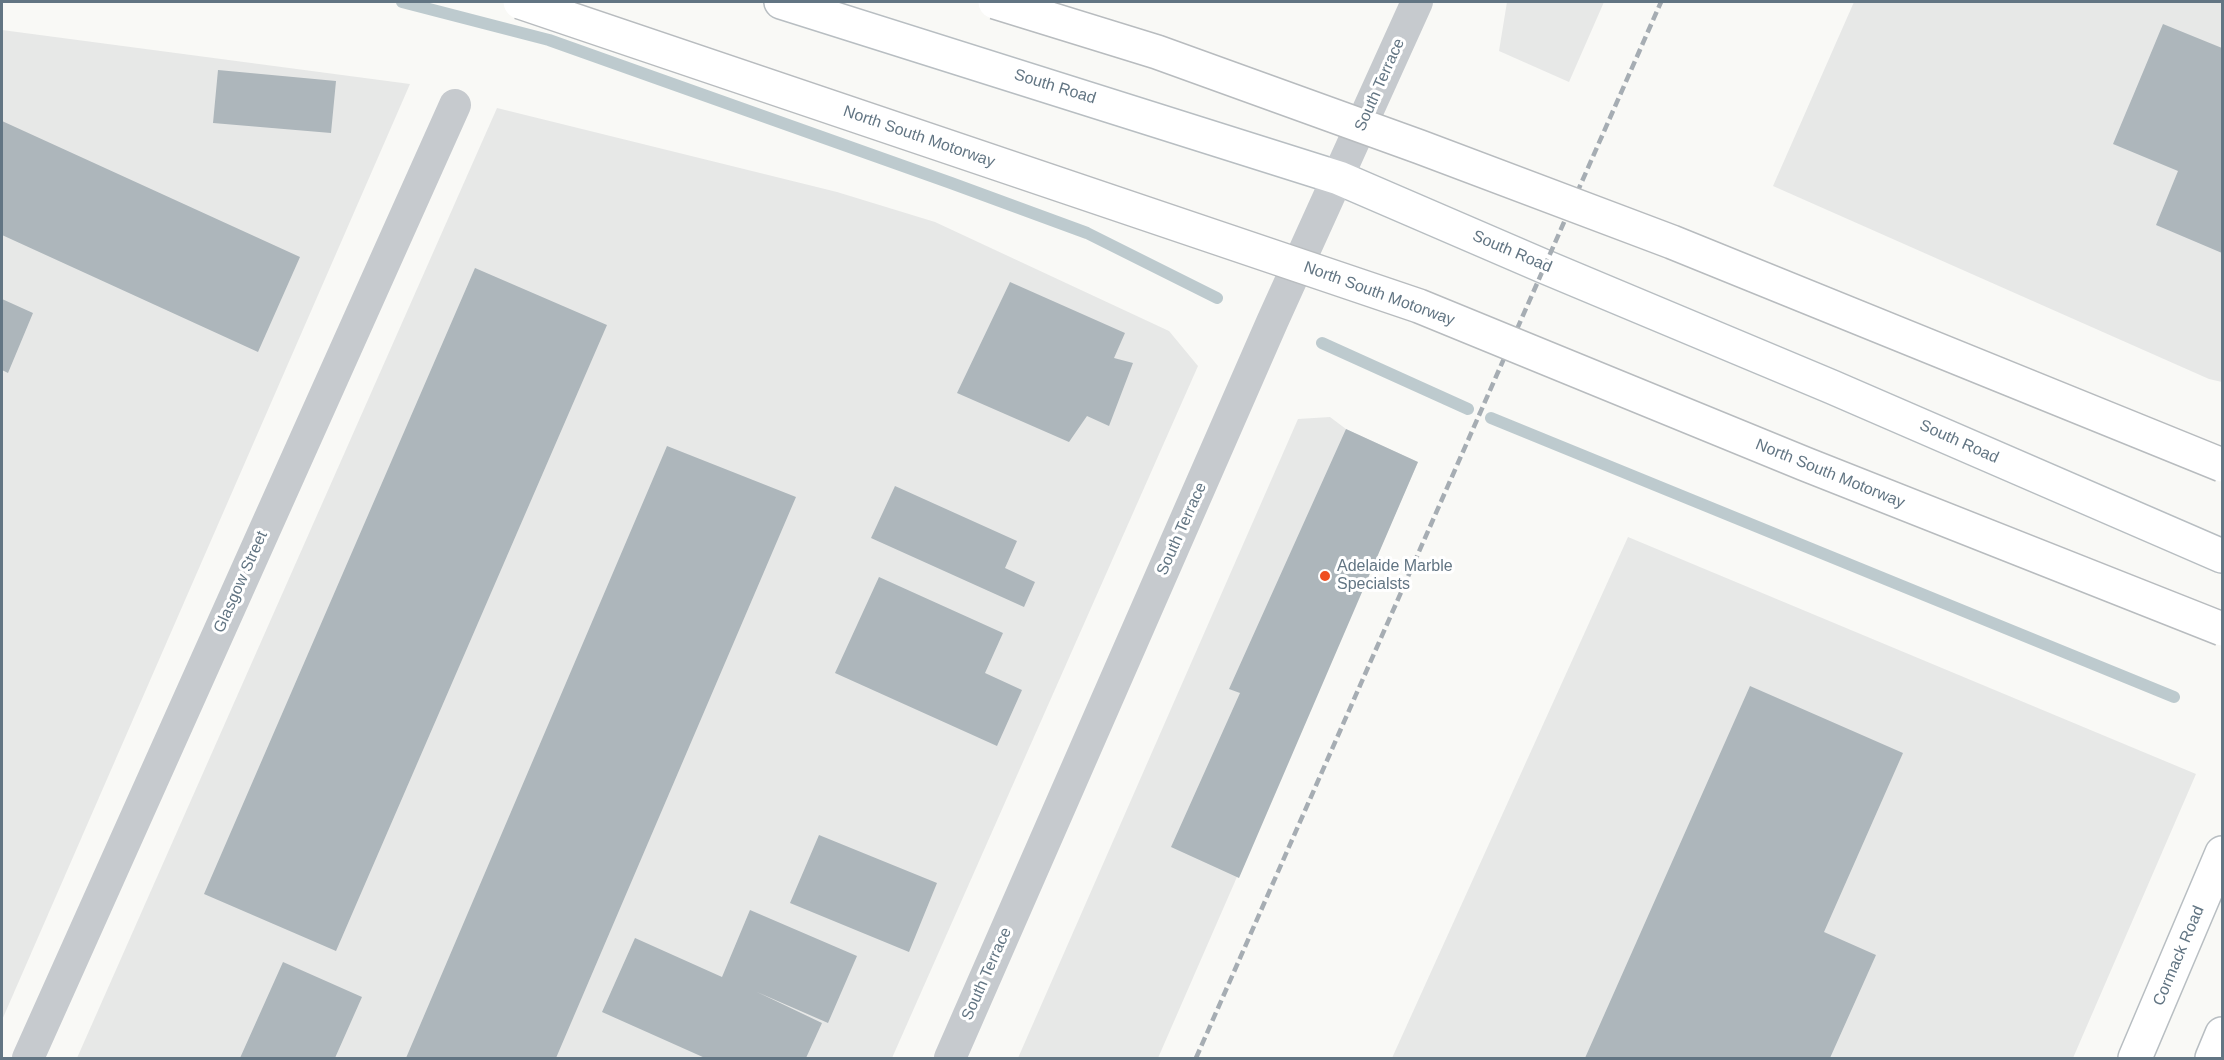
<!DOCTYPE html>
<html>
<head>
<meta charset="utf-8">
<style>
  body { margin:0 }
  #map { position:relative; width:2224px; height:1060px; overflow:hidden; background:#f9f9f6; font-family:Arial,sans-serif }
  canvas { display:block }
  .frame { position:absolute; inset:0; border:3px solid #627583; pointer-events:none }
</style>
</head>
<body>
<div id="map">
<canvas width="2224" height="1060"></canvas>
<div class="frame"></div>
</div>
<script>
const context = document.querySelector('canvas').getContext('2d');
context.lineJoin = 'round';
function fill(path, color) { context.fillStyle = color; context.fill(path, 'evenodd'); }
const shape = rows => new Path2D(rows.map(r => 'M' + r).join(''));
function stroke(path, color, width, dash) { context.strokeStyle = color; context.lineWidth = width; context.lineCap = dash ? 'butt' : 'round'; context.setLineDash(dash || []); context.stroke(path); }
function drawText(font, color, halo, rows, align = 'center') {
  context.font = font + ' Arial,sans-serif'; context.lineWidth = 6; context.setLineDash([]); context.textBaseline = 'middle'; context.strokeStyle = halo; context.fillStyle = color; for (const [text, x, y, turn = 0] of rows) {
    context.save(); context.translate(x, y); context.rotate((+turn || 0) * Math.PI / 180); context.textAlign = isNaN(turn) ? turn : align; if (halo) context.strokeText(text, 0, 0); context.fillText(text, 0, 0); context.restore();
  }
}
fill(shape([
  [1507,2,1604,2,1569,82,1499,51],
  [1854,2,2222,2,2222,382,2209,379,1773,186],
  [2,30,410,84,2,1020],
  [497,108,837,192,935,222,1169,331,1198,366,892,1058,77,1058],
  [1330,417,1346,429,1418,462,1158,1058,1018,1058,1298,419],
  [1628,537,2196,774,2073,1058,1392,1058]
]), '#e7e8e7');
stroke(shape([
  [402,2,549,40,951,183,1087,233,1217,298],
  [1322,343,1468,409],
  [1491,418,2174,697]
]), '#bdcace', 12);
fill(shape([
  [2163,24,2222,48,2222,253,2156,225,2178,171,2113,144],
  [218,70,336,81,331,133,213,123],
  [2,121,300,257,258,352,2,235],
  [475,268,607,325,336,951,204,894],
  [1010,282,1125,333,1114,358,1133,363,1109,426,1087,416,1069,442,957,393],
  [2,299,33,313,8,373,2,370],
  [1346,429,1418,462,1239,878,1171,847,1240,693,1229,689],
  [667,446,796,497,556,1058,406,1058],
  [895,486,1017,541,1005,568,1035,582,1024,607,871,538],
  [879,577,1003,633,985,673,1022,690,997,746,835,673],
  [1750,686,1903,753,1824,932,1876,955,1830,1058,1585,1058],
  [819,835,937,883,909,952,790,903],
  [750,910,857,956,828,1023,757,992,822,1023,806,1058,705,1058,602,1012,635,938,722,977],
  [283,962,362,997,335,1058,240,1058]
]), '#adb6bb');
const secondary = shape([
  [781,2,1339,178,1543,266,1832,387,2222,556],
  [2135,1058,2222,853],
  [2212,1058,2222,1034]
]);
stroke(secondary, '#b8bec2', 36);
stroke(shape([
  [28,1058,455,105],
  [950,1058,1273,320,1417,2]
]), '#c6cace', 32);
stroke(secondary, '#fff', 33);
stroke(shape([
  [1196,1058,1661,2]
]), '#a6adb3', 4.5, [9, 4.5]);
const highwayBridge = shape([
  [520,2,1419,306,1805,464,2222,629],
  [995,2,1157,52,1420,147,1672,242,2222,465]
]);
stroke(highwayBridge, '#b8bcbf', 36, []);
stroke(highwayBridge, '#fff', 33);
for (const [x, y, r, color] of [
  [1325,576,6,"#ef4e20"]
]) { const dot = new Path2D(); dot.arc(x, y, r, 0, 2 * Math.PI); context.fillStyle = color; context.fill(dot); stroke(dot, '#fff', 2); }
drawText('16px', '#627583', '#fff', [
  ["South Terrace",1380,85,-66],
  ["South Road",1055,87,17],
  ["North South Motorway",919,137,19],
  ["South Road",1512,252,23],
  ["North South Motorway",1379,294,20],
  ["South Road",1959,442,24],
  ["North South Motorway",1830,474,22],
  ["South Terrace",1182,529,-66],
  ["Glasgow Street",241,582,-66],
  ["Cormack Road",2179,956,-67],
  ["South Terrace",987,974,-66]
]);
drawText('16px', '#627583', '#fff', [
  ["Adelaide Marble",1337,567],
  ["Specialsts",1337,585]
], 'left');
</script>
</body>
</html>
